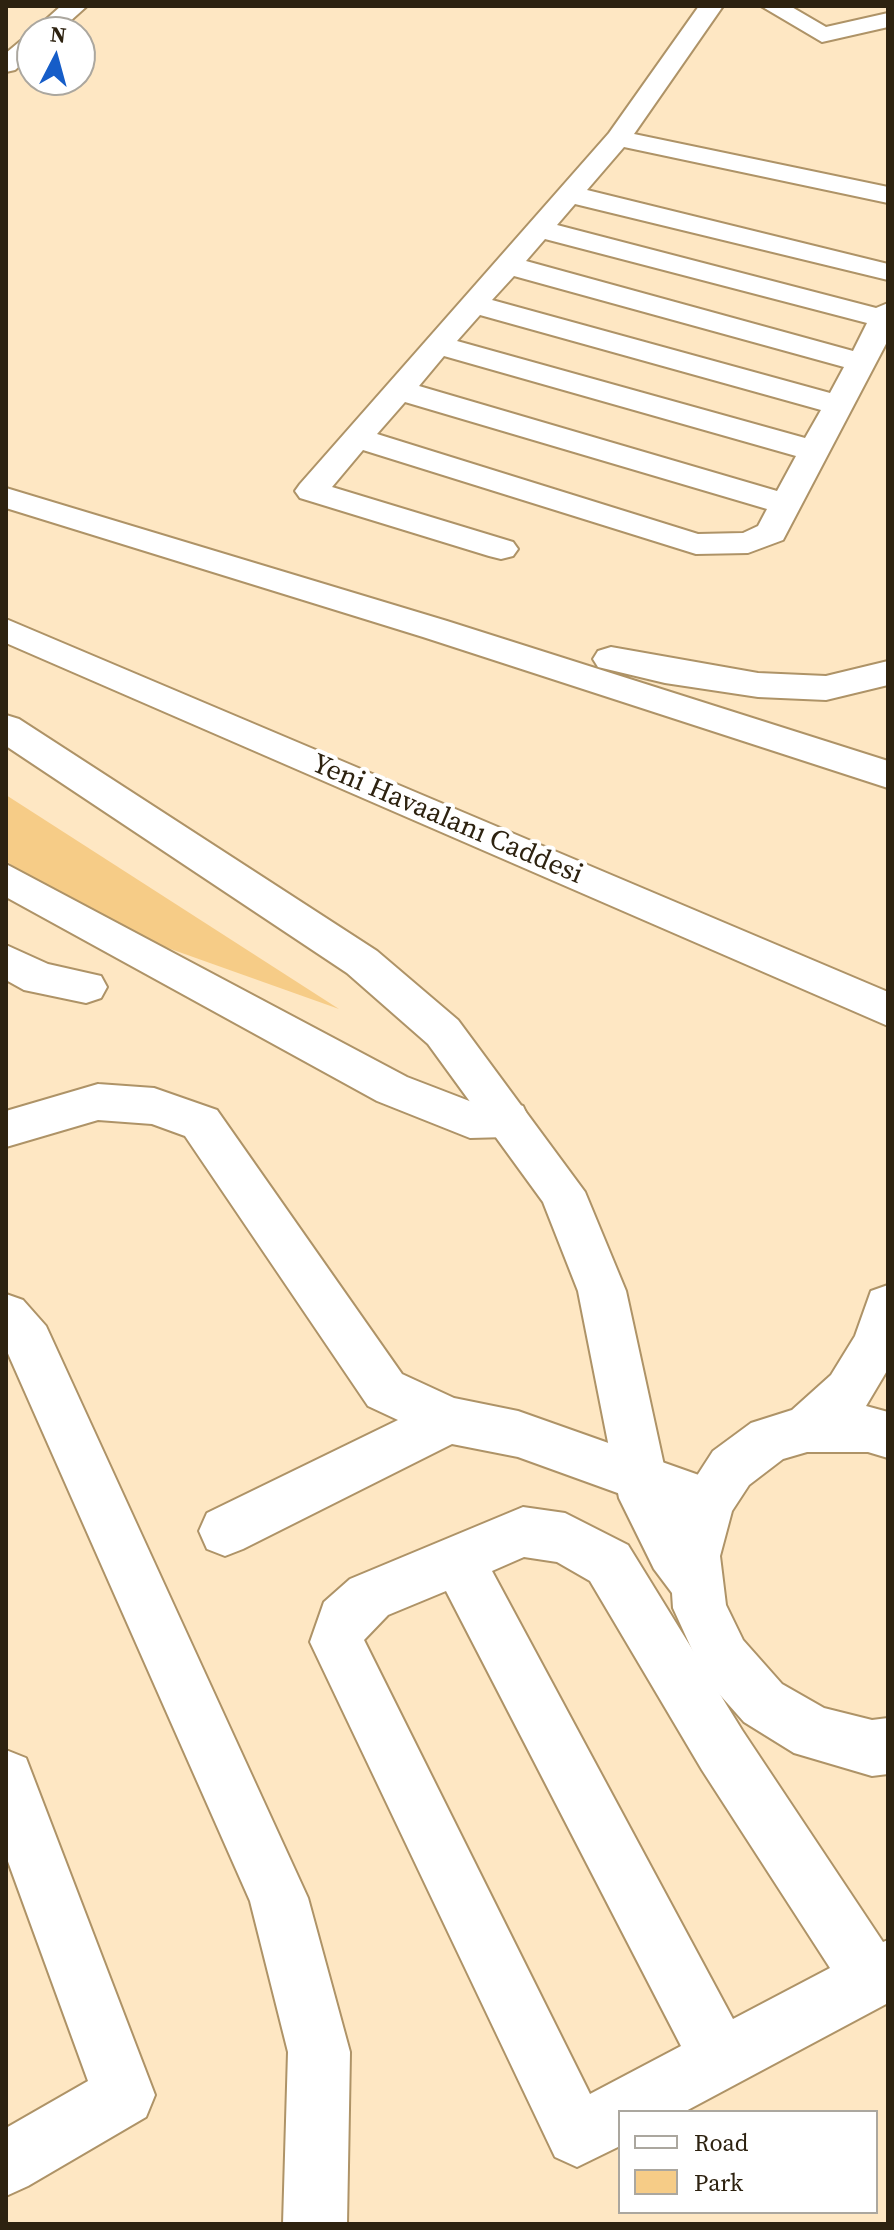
<!DOCTYPE html>
<html>
<head>
<meta charset="utf-8">
<style>
  body { margin:0 }
  #map { position:relative; width:894px; height:2230px; overflow:hidden; background:#fee7c3; font-family:"Source Serif 4",serif }
  canvas { display:block }
  .frame { position:absolute; inset:0; border:8px solid #2d2210; pointer-events:none }
  .legend { position:absolute; left:618px; top:2110px; width:260px; height:104px; box-sizing:border-box; background:#fff; border:2px solid #aba79f; margin:0; padding:10px 14px; list-style:none; font-size:24px; color:#2d2210 }
  .legend li { display:flex; align-items:center; gap:16px; height:40px }
  .legend b { width:40px; border:2px solid #aba79f }
  .north { position:absolute; left:16px; top:16px; width:80px; height:80px; box-sizing:border-box; background:#fff; border:2px solid #aba79f; border-radius:50%; rotate:6deg; font-size:22px; font-weight:700; line-height:32px; text-align:center; color:#2d2210 }
  .north::after { content:''; display:block; margin:auto; width:28px; height:36px; background:#165dc8; clip-path:polygon(50% 0,100% 100%,50% 72%,0 100%) }
</style>
</head>
<body>
<div id="map">
<canvas width="894" height="2230"></canvas>
<div class="frame"></div>
<ul class="legend">
<li><b style="height:10px;background:#fff"></b>Road</li>
<li><b style="height:22px;background:#f6cc87"></b>Park</li>
</ul>
<div class="north">N</div>
</div>
<script>
const context = document.querySelector('canvas').getContext('2d');
context.lineJoin = 'round';
function fill(path, color) { context.fillStyle = color; context.fill(path, 'evenodd'); }
const shape = rows => new Path2D(rows.map(r => 'M' + r).join(''));
function stroke(path, color, width, dash) { context.strokeStyle = color; context.lineWidth = width; context.lineCap = dash ? 'butt' : 'round'; context.setLineDash(dash || []); context.stroke(path); }
function drawText(font, color, halo, rows, align = 'center') {
  context.font = font + ' "Source Serif 4",serif'; context.lineWidth = 8; context.setLineDash([]); context.textBaseline = 'middle'; context.strokeStyle = halo; context.fillStyle = color; for (const [text, x, y, turn = 0] of rows) {
    context.save(); context.translate(x, y); context.rotate((+turn || 0) * Math.PI / 180); context.textAlign = isNaN(turn) ? turn : align; if (halo) context.strokeText(text, 0, 0); context.fillText(text, 0, 0); context.restore();
  }
}
fill(shape([
  [6,795,339,1009,92,921,6,861]
]), '#f6cc87');
const minor = shape([
  [61,6,87,6,58,32,32,32,61,6],
  [699,6,723,6,634,134,888,187,888,203,624,147,587,190,888,264,888,280,575,204,557,225,876,308,888,303,888,340,783,540,748,553,696,554,363,450,332,487,513,542,518,549,513,556,501,559,489,556,300,498,295,491,300,484,609,133,699,6],
  [545,239,867,323,853,351,526,261,545,239],
  [514,276,844,367,830,393,492,300,514,276],
  [480,315,821,410,805,438,457,341,480,315],
  [444,356,796,456,777,491,419,386,444,356],
  [405,402,767,509,758,526,743,533,698,534,377,434,405,402],
  [761,6,790,6,826,27,888,13,888,27,822,42,761,6],
  [32,36,32,55,15,70,6,72,6,53,24,38,32,36],
  [6,864,407,1077,472,1102,507,1101,523,1106,529,1119,523,1132,507,1137,470,1138,377,1101,6,897,6,864],
  [6,945,48,964,101,976,107,987,101,998,86,1003,24,990,6,980,6,945],
  [98,1084,154,1088,217,1110,402,1374,454,1398,518,1411,727,1485,735,1502,727,1519,709,1526,518,1457,452,1444,243,1549,225,1556,207,1549,199,1531,207,1513,398,1420,368,1406,185,1136,152,1124,98,1120,6,1147,6,1111,98,1084],
  [6,1294,23,1300,46,1326,308,1898,350,2052,347,2224,283,2224,288,2052,250,1901,6,1349,6,1294],
  [523,1507,565,1513,628,1545,742,1730,883,1942,888,1940,888,2003,684,2112,620,2112,620,2146,577,2167,555,2157,310,1642,324,1602,350,1579,523,1507],
  [524,1557,557,1562,590,1581,702,1770,830,1968,733,2019,492,1571,524,1557],
  [446,1591,681,2046,590,2094,364,1640,388,1615,446,1591],
  [6,1750,26,1758,155,2095,146,2117,28,2186,6,2196,6,2128,88,2081,6,1856,6,1750]
]);
const major = shape([
  [6,488,447,621,888,761,888,788,423,637,6,508,6,488],
  [6,619,888,992,888,1026,6,643,6,619],
  [611,647,758,673,826,676,888,661,888,685,826,700,758,697,665,683,598,667,593,659,598,651,611,647],
  [6,715,19,719,377,951,458,1020,585,1192,626,1291,670,1493,680,1513,691,1485,713,1451,751,1423,792,1410,831,1375,855,1336,871,1291,888,1285,888,1369,866,1406,888,1412,888,1458,868,1452,807,1452,783,1459,749,1485,732,1511,720,1556,726,1605,743,1640,782,1684,824,1708,872,1720,888,1718,888,1774,872,1776,794,1753,744,1722,705,1678,673,1608,672,1593,654,1569,619,1498,578,1291,543,1202,428,1044,347,973,6,746,6,715]
]);
stroke(minor, '#ae9367', 4);
stroke(major, '#ae9367', 4);
fill(minor, '#fff');
fill(major, '#fff');
drawText('28px', '#2d2210', '#fff', [
  ["Yeni Havaalanı Caddesi",447,820,23]
]);
</script>
</body>
</html>
